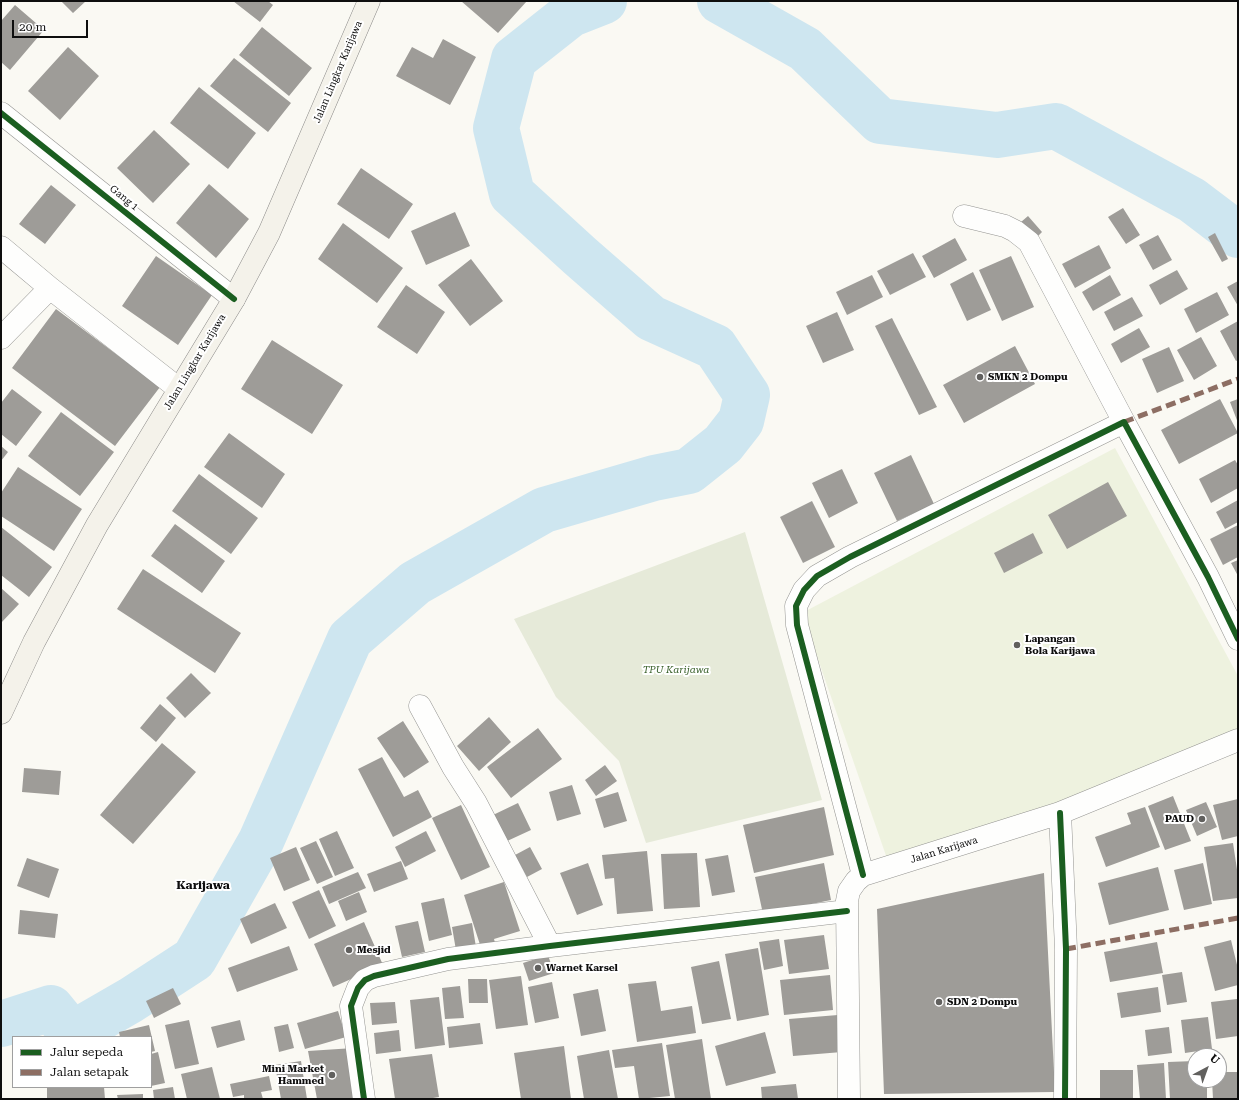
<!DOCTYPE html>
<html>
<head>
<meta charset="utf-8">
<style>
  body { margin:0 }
  #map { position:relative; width:1239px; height:1100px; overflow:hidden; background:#faf9f3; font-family:"Roboto Serif",serif }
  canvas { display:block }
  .frame { position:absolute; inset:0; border:2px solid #0e0e0e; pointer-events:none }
  .legend { position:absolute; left:12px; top:1036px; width:140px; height:52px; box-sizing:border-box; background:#fff; border:1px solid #9f9f9f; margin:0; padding:5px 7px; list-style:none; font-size:12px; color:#0e0e0e }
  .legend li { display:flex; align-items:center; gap:8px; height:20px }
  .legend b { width:20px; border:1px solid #9f9f9f }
  .north { position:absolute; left:1187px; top:1048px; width:40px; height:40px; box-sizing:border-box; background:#fff; border:1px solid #9f9f9f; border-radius:50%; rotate:41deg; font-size:11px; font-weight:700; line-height:16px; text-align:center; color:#0e0e0e }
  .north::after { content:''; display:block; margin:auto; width:14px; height:18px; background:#61605e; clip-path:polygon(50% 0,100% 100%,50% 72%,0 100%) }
  .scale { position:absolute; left:12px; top:20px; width:76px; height:18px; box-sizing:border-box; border:2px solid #0e0e0e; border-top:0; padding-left:5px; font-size:12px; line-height:14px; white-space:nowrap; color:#0e0e0e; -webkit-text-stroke:3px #fff; paint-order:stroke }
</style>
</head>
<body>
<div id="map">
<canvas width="1239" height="1100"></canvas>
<div class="frame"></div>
<ul class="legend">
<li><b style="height:5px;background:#1b5e20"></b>Jalur sepeda</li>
<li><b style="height:5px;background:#8d6e63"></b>Jalan setapak</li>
</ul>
<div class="north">U</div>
<div class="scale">20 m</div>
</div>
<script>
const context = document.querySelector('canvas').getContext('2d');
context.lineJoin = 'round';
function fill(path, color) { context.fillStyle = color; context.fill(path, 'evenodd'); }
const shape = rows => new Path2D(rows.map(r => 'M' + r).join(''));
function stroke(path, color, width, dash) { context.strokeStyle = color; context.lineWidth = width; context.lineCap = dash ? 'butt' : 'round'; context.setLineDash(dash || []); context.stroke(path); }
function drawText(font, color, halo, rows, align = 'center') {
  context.font = font + ' "Roboto Serif",serif'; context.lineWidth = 4; context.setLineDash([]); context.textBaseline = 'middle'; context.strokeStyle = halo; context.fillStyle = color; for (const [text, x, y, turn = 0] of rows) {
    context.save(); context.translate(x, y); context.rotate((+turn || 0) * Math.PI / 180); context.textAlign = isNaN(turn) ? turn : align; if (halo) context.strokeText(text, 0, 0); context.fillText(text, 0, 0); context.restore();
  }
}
fill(shape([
  [745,532,822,800,646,843,619,761,556,697,514,619]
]), '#e6ead9');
fill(shape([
  [1115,448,1238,676,1238,734,892,873,802,613]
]), '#eef2df');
stroke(shape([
  [720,1,805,49,880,121,997,135,1056,126,1192,200,1238,235],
  [1,1024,51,1008,69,1030,86,1026,131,1000,194,959,261,841,350,639,415,583,544,510,654,478,689,471,723,444,741,421,747,395,715,347,651,318,580,256,512,194,496,128,514,59,571,14,604,1]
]), '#cee6f0', 46);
fill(shape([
  [61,1,86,1,73,13],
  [233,1,268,1,273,5,260,22],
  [461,1,527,1,498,33],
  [15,5,44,30,10,70,1,62,1,21],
  [262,27,312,68,289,96,239,55],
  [443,39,476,57,450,105,396,76,412,47,433,58],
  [68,47,99,76,60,120,28,91],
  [234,58,291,103,268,132,210,86],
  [199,87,256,133,228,169,170,123],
  [154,130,190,164,153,203,117,168],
  [361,168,413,204,389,239,337,204],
  [209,184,249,219,216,258,176,223],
  [51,185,76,205,45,244,19,224],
  [1123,208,1140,235,1126,244,1108,217],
  [455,212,470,246,426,265,411,231],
  [1028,216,1042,232,1035,239,1021,222],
  [343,223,403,268,377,303,318,259],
  [1215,233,1228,259,1222,262,1208,237],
  [1158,235,1172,260,1153,270,1139,245],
  [955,238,967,260,934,278,922,256],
  [1099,245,1111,268,1075,288,1062,264],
  [913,253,926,277,890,295,877,271],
  [156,256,212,295,178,345,122,306],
  [1011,256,1034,307,1002,321,979,270],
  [471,259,503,301,470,326,438,285],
  [1177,270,1188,289,1160,305,1149,285],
  [973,272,991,310,967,321,950,284],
  [872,275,883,297,847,315,836,292],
  [1110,275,1121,295,1093,311,1082,292],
  [1238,281,1238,306,1227,287],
  [406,285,445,312,417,354,377,327],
  [1217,292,1229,315,1196,333,1184,309],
  [1132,297,1143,316,1114,331,1104,312],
  [56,309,160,387,115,446,12,368],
  [837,312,854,350,823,363,806,326],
  [892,318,937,407,919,415,875,326],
  [1238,321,1238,360,1236,361,1220,331],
  [1139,328,1150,347,1121,363,1111,344],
  [1201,337,1217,366,1194,380,1177,350],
  [272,340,343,385,312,434,241,389],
  [1015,346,1035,384,964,423,943,385],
  [1169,347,1184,381,1157,393,1142,359],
  [12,389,42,412,16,446,1,434,1,403],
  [1220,399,1238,433,1179,464,1161,430],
  [1238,399,1238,423,1230,402],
  [61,412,114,452,80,496,28,456],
  [229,433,285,474,262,508,204,467],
  [1,446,8,452,1,461],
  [911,455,934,504,897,521,874,473],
  [1235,460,1238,465,1238,488,1211,503,1199,479],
  [18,467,82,509,54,551,1,516,1,493],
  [842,469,858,503,829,518,812,483],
  [199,474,258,518,231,554,172,511],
  [1108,482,1127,516,1067,549,1048,515],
  [1238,500,1238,522,1225,529,1216,512],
  [812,501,835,547,803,563,780,517],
  [175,524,225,561,202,593,151,556],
  [1238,525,1238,557,1223,565,1210,539],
  [1,527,52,567,29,597,1,575],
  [1033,533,1043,553,1004,573,994,553],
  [1238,560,1238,576,1231,563],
  [143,569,241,633,215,673,117,609],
  [1,588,19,604,1,623],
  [191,673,211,693,185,718,166,698],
  [160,704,176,718,156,742,140,728],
  [489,717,511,742,479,771,457,746],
  [403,721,429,762,404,778,377,738],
  [538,728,562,759,511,798,487,767],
  [162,743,196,772,133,844,100,815],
  [382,757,404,797,418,790,432,817,393,837,358,769],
  [605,765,617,781,596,796,585,780],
  [24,768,61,771,59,795,22,792],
  [572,785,581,814,557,821,549,792],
  [618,792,627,821,604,828,595,799],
  [1173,796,1191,841,1165,850,1148,806],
  [1238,799,1238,836,1222,840,1213,805],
  [1206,802,1217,827,1197,836,1186,810],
  [518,803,531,830,505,842,493,815],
  [461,805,490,867,461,880,432,818],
  [824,807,834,855,754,873,743,825],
  [1145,807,1160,847,1106,867,1095,837,1131,824,1127,813],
  [337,831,354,868,335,876,319,839],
  [426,831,436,851,405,867,395,847],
  [316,841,333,877,317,884,300,848],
  [1233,843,1238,876,1238,898,1213,901,1204,847],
  [296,847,310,880,284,891,270,858],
  [530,847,542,869,527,877,515,855],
  [647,851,653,911,617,914,614,878,605,879,602,855],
  [697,853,700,907,664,909,661,854],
  [728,855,735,892,712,896,705,859],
  [27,858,59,869,49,898,17,886],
  [401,861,408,879,374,892,367,874],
  [588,863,603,905,577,915,560,873],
  [824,863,831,900,763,914,755,877],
  [1203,863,1212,904,1184,910,1174,870],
  [1158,867,1169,910,1109,925,1098,883],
  [358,872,366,888,329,904,322,887],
  [1044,873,1055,1092,884,1094,877,909],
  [504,882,520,931,494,939,497,950,483,954,464,895],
  [319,890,336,926,309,939,292,902],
  [359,892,367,912,346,921,338,901],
  [444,898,452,935,429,941,421,903],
  [275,903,287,928,251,944,240,919],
  [20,910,58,914,55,938,18,934],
  [418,921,425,952,402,957,395,926],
  [364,922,383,965,333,987,314,944],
  [472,923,477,953,457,956,452,927],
  [824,935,829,969,789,974,784,940],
  [779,939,783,966,764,970,759,942],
  [1231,940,1238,969,1238,985,1215,991,1204,947],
  [1157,942,1163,973,1110,982,1104,952],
  [289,946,298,970,237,992,228,968],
  [758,948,769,1015,737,1021,725,954],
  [548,955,554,973,529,981,523,963],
  [719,961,731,1019,702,1024,691,967],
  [1182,972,1187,1002,1167,1005,1162,975],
  [830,975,833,1010,784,1015,780,980],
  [521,976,528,1025,496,1029,489,980],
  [468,979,487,979,488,1003,469,1003],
  [656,981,661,1011,692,1006,696,1033,637,1042,628,984],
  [552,982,559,1018,535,1023,528,987],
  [460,986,464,1018,445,1019,442,988],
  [1158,987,1161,1012,1121,1018,1117,993],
  [173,988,181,1004,154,1018,146,1001],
  [598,989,606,1031,581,1036,573,994],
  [439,997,445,1045,415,1049,410,1000],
  [1237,999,1238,1036,1216,1039,1211,1002],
  [395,1002,397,1023,372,1025,370,1003],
  [338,1011,346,1037,305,1049,297,1023],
  [838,1015,842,1052,793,1056,789,1019],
  [1208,1017,1212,1049,1185,1053,1181,1020],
  [189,1020,199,1064,175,1069,165,1025],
  [240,1020,245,1040,217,1048,211,1027],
  [480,1023,483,1044,449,1048,447,1027],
  [288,1024,294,1048,279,1052,274,1027],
  [149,1025,155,1051,151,1052,151,1037,120,1037,119,1032],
  [1169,1027,1172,1053,1148,1056,1145,1030],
  [399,1030,401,1051,376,1054,374,1033],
  [765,1032,776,1073,726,1086,715,1046],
  [702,1039,711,1099,675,1099,666,1045],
  [662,1043,670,1096,639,1099,634,1066,615,1068,612,1050],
  [564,1046,571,1099,521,1099,514,1053],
  [354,1048,357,1099,317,1099,308,1051],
  [609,1050,618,1099,584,1099,577,1056],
  [158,1052,165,1083,151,1086,151,1054],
  [432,1054,439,1097,427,1099,395,1099,389,1059],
  [301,1061,307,1099,281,1099,275,1065],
  [1195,1061,1195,1080,1207,1080,1207,1099,1170,1099,1168,1062],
  [1164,1063,1166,1099,1140,1099,1137,1065],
  [212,1067,220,1099,187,1099,181,1074],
  [1100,1070,1133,1070,1133,1099,1100,1099],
  [1219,1072,1238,1072,1238,1099,1213,1099,1212,1080,1219,1080],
  [269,1076,272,1090,261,1092,263,1099,244,1099,244,1095,233,1097,230,1084],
  [796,1084,798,1099,762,1099,761,1087],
  [47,1087,104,1087,105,1099,47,1099],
  [173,1087,175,1099,154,1099,153,1090],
  [143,1094,143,1099,118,1099,117,1095]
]), '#9e9c98');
const street = shape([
  [1,113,234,299],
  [964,216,1005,226,1015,231,1029,242,1124,422],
  [1,247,50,288],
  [1,338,50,288,179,389],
  [420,706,453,767,476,803,550,946],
  [1060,813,1066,949,1065,1099],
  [863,875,797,625,796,606,804,590,817,576,850,557,1124,422,1208,577,1238,639],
  [364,1099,351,1006,358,988,365,980,374,976,448,959,550,946,847,911],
  [849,1099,847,901,849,891,856,881,863,875,1060,813,1238,740]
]);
const secondary = shape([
  [1,713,34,642,97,525,234,299,269,233,369,1]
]);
stroke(street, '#949491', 23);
stroke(secondary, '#8b8a88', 23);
stroke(street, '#fefefd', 22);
stroke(secondary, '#f4f2ea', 22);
stroke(shape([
  [1124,422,1238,379],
  [1066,949,1238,918]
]), '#8d6e63', 5, [10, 5]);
stroke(shape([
  [1,113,234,299],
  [1060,813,1066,949,1065,1099],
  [863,875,797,625,796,606,804,590,817,576,850,557,1124,422,1208,577,1238,639],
  [364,1099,351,1006,358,988,365,980,374,976,448,959,550,946,847,911]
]), '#1b5e20', 6);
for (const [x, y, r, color] of [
  [980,377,4,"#61605e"],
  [1017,645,4,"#61605e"],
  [1202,819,4,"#61605e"],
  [349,950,4,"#61605e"],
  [538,968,4,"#61605e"],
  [939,1002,4,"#61605e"],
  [332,1075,4,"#61605e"]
]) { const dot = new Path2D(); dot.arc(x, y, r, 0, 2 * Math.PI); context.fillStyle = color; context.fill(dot); stroke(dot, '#fff', 1.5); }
drawText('10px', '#0e0e0e', '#fff', [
  ["Jalan Lingkar Karijawa",338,72,-67],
  ["Gang 1",124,198,39],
  ["Jalan Lingkar Karijawa",195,362,-59],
  ["Jalan Karijawa",944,850,-17]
]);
drawText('bold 10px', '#0e0e0e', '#fff', [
  ["SMKN 2 Dompu",988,377],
  ["Lapangan",1025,639],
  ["Bola Karijawa",1025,651],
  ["PAUD",1194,819,"right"],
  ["Mesjid",357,950],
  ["Warnet Karsel",546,968],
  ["SDN 2 Dompu",947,1002],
  ["Mini Market",324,1069,"right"],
  ["Hammed",324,1081,"right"]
], 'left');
drawText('italic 10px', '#355d26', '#fff', [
  ["TPU Karijawa",676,670]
]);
drawText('bold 12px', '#0e0e0e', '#fff', [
  ["Karijawa",203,885]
]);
</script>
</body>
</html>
